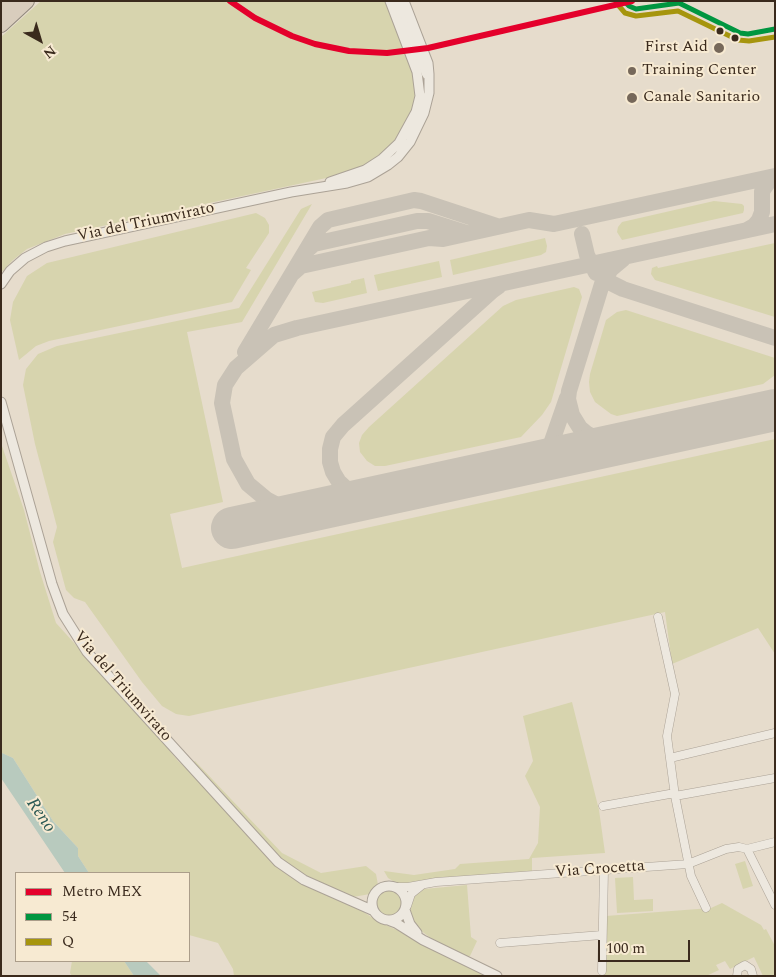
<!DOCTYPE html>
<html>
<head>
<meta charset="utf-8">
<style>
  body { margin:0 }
  #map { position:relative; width:776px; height:977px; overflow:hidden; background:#e6dccc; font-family:Spectral,serif }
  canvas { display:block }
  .frame { position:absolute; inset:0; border:2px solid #3a2a1d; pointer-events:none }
  .legend { position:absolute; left:15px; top:872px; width:175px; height:90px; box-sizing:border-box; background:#f7ead2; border:1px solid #ab9d8a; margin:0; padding:6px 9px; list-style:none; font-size:15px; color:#3a2a1d }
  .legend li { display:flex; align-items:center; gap:10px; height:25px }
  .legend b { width:25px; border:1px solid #ab9d8a }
  .north { position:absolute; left:15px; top:15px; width:50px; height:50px; -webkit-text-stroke:4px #f7ead2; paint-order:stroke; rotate:141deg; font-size:14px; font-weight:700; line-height:20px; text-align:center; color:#3a2a1d }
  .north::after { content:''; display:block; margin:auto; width:18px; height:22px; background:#3a2a1d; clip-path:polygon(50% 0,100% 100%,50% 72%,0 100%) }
  .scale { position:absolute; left:598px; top:940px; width:92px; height:22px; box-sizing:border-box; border:2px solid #3a2a1d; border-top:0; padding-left:6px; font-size:15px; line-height:18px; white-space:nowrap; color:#3a2a1d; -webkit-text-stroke:4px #f7ead2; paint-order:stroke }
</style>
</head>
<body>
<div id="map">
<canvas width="776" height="977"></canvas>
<div class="frame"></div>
<ul class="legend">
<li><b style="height:6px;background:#e4002b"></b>Metro MEX</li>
<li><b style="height:6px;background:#009640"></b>54</li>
<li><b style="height:6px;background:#a6950d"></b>Q</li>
</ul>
<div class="north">N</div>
<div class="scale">100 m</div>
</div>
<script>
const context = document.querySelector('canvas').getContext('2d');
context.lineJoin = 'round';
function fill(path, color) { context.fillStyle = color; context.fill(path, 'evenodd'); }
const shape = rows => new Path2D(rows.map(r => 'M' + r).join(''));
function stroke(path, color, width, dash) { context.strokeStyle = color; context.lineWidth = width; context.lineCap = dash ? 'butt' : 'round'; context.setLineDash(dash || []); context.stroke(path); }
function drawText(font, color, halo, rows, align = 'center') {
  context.font = font + ' Spectral,serif'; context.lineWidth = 4; context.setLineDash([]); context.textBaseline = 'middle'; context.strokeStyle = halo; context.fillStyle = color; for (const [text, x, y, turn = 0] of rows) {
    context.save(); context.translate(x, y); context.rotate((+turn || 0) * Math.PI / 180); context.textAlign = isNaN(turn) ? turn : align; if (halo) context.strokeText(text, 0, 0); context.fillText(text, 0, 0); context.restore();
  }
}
fill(shape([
  [41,1,386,1,413,68,416,86,414,103,408,118,397,138,384,151,367,164,331,177,65,234,27,249,13,260,1,273,1,37],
  [714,201,742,204,744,206,744,210,743,213,622,240,617,232,618,227,622,222],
  [312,204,242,322,187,332,223,502,170,514,182,568,775,439,775,654,758,628,672,664,665,612,189,716,176,714,162,706,142,682,85,602,74,598,66,590,53,542,57,527,35,444,23,385,26,369,38,354,57,346,239,308,301,209],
  [256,213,265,218,269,225,269,233,246,268,251,270,232,302,49,341,36,346,19,360,10,320,13,302,27,276,47,263],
  [545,238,547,246,546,252,541,255,453,275,450,260],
  [775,243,775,317,655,280,651,274,652,268,657,266,658,268],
  [439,261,442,277,378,291,374,275],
  [364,278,367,293,323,303,315,302,312,292,351,283,351,281],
  [574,287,579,289,582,297,551,402,542,415,521,437,385,466,375,466,367,461,360,452,359,443,362,435,369,427,503,306,516,300],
  [626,310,775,358,775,375,763,384,617,416,611,414,595,402,590,392,589,382,590,374,606,320,617,312],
  [1,443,24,510,40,572,56,623,154,731,178,761,191,772,267,855,290,876,362,911,379,922,500,976,234,976,233,969,218,943,189,935,189,873,89,873,78,856,78,848,53,821,13,758,2,753],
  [572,702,599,810,605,853,532,858,532,871,528,872,417,883,398,884,388,878,384,871,414,875,455,869,460,864,529,859,538,843,540,807,525,776,533,761,523,716],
  [195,761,282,853,321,873,366,866,376,874,378,885,370,894,353,897,313,880,289,866,267,844,193,762],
  [745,861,753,886,743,889,735,864],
  [633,877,634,900,653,899,653,911,617,913,615,878],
  [467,885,471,937,477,941,470,956,465,957,436,942,420,930,410,917,410,913,413,897,424,889],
  '375 903a14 14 0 1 1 28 0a14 14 0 1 1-28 0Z',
  [722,903,761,925,764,930,766,929,775,946,775,976,763,976,754,957,730,969,725,961,716,965,719,970,706,976,604,976,606,916,711,908],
  [72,961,124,961,134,976,72,976,70,973]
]), '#d7d4ae');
fill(shape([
  [1,751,2,753,13,758,53,821,78,848,78,856,89,873,65,873,1,778],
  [124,961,146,961,161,976,134,976]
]), '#b8cabe');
stroke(shape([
  [747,230,754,226,759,220,762,212,762,191,770,180,775,177],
  [582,234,587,255,596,273],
  [306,251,314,244,417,221,428,221,466,233],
  [623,259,611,269,602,284,569,391,568,399,572,415,580,428,586,433,603,442,613,444,624,443],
  [598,272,607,281,623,289,775,338],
  [293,273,301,266,429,238,443,239,529,220,554,224,775,176],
  [245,352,320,227,328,220,414,200,421,201,497,226],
  [522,465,542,455,551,444,567,398],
  [376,497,369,498,357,495,350,492,339,482,333,472,330,462,330,449,333,437,343,425,492,291,499,286],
  [315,510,291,509,281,507,266,499,248,484,234,459,222,403,225,385,236,368,274,335,297,328,775,224]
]), '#c9c2b6', 16);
stroke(shape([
  [232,528,775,410]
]), '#c9c2b6', 42);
const minor = shape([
  [398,1,426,74],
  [658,617,675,694,667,736,675,796,691,876,706,908],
  [670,758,775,733],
  [675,796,775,778],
  [603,806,675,793],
  [747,849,775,905],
  [397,887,408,887,436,882,688,864,726,849,739,847,747,849,775,842],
  [407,906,411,894,421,886],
  [500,943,602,935],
  [602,971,604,870],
  [737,976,738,969,745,965,751,969,753,976]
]);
const tertiary = shape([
  [330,182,365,170,382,159,399,143,416,112,420,96,417,72,390,1],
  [1,284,10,271,25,258,46,247,65,241,291,192,347,183,368,177,388,165,398,157,410,142,424,113,429,93,429,74,428,63,404,1],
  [1,402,52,584,63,614,87,652,278,862,304,880,374,911],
  '372 903a17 17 0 1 1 34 0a17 17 0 1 1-34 0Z',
  [405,910,410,924,417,933],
  [388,920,396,923,423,940,497,976]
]);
const motorway = shape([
  [1,12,13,1],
  [1,25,27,1]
]);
stroke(minor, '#aba296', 9);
stroke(tertiary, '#aba296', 11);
stroke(motorway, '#90877c', 16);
stroke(minor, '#ede8df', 8);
stroke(tertiary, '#ede8df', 9);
stroke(motorway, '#d9cdbd', 14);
stroke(shape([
  [624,1,629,6,636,9,679,3,740,33,748,34,775,29]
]), '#009640', 5);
stroke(shape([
  [619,6,625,13,636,16,678,11,738,40,749,41,775,37]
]), '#a6950d', 5);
stroke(shape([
  [230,1,255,18,292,36,315,44,349,51,387,53,428,48,632,1]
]), '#e4002b', 6);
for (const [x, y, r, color] of [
  [720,31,4.5,"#3a2a1d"],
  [735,38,4.5,"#3a2a1d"],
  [719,48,6,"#76685a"],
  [632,71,5,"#76685a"],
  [632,98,6,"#76685a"]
]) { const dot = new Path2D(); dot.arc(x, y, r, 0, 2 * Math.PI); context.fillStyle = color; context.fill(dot); stroke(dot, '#f7ead2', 2); }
drawText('16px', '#3a2a1d', '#f7ead2', [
  ["First Aid",708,48,"right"],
  ["Training Center",642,71],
  ["Canale Sanitario",643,98]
], 'left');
drawText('16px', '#3a2a1d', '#f7ead2', [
  ["Via del Triumvirato",146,223,-12],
  ["Via del Triumvirato",122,687,49],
  ["Via Crocetta",600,870,-4]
]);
drawText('italic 18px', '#2c5a55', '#f7ead2', [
  ["Reno",40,816,56]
]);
</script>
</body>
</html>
